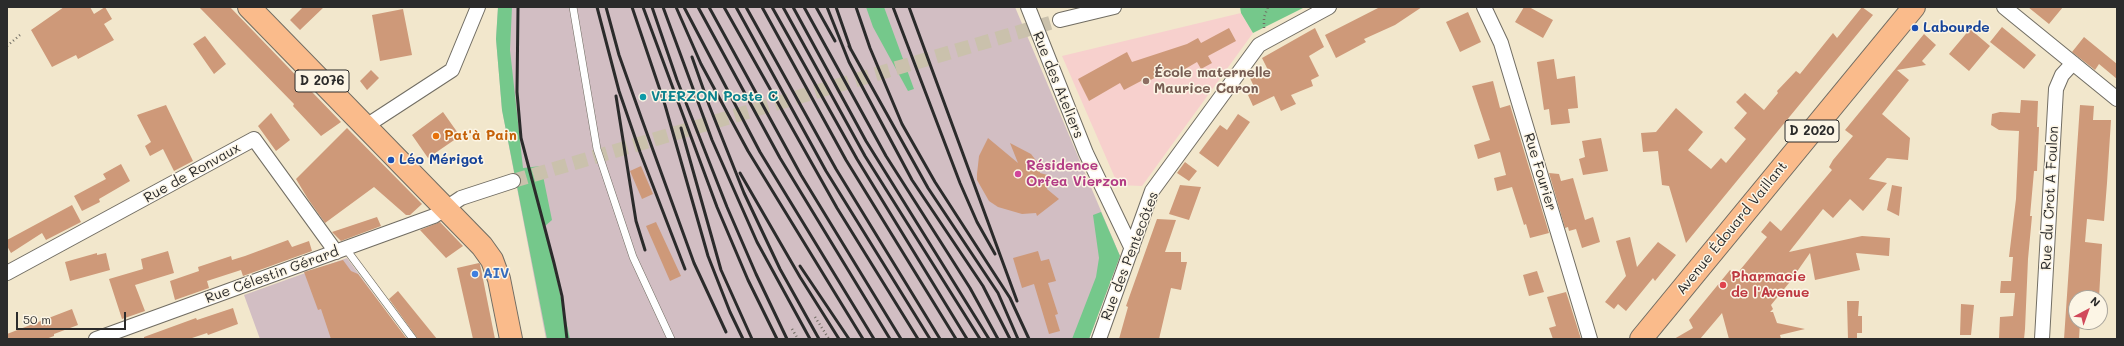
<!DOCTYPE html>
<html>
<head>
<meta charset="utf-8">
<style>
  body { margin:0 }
  #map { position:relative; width:2124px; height:346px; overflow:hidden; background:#f2e7cc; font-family:Mali,sans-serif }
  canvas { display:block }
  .frame { position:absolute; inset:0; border:8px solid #2b2b2b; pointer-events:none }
  .north { position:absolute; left:2068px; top:290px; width:40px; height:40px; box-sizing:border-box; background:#fcf5e5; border:1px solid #a8a49b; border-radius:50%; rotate:41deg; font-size:11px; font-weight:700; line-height:16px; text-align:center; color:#2b2b2b }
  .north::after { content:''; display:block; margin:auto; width:14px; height:18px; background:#d1495b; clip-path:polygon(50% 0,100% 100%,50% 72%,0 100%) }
  .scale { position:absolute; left:16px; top:312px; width:110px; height:18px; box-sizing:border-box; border:2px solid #2b2b2b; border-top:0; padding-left:5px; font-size:12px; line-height:14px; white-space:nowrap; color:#2b2b2b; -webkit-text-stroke:3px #fcf5e5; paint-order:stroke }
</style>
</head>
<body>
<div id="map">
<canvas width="2124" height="346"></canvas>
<div class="frame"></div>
<div class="north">N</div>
<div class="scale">50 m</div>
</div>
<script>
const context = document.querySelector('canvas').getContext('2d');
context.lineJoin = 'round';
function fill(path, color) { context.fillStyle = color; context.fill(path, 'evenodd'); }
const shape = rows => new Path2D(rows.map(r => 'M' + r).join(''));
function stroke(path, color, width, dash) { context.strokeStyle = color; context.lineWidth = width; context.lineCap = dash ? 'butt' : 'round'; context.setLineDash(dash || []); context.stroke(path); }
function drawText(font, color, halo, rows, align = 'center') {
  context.font = font + ' Mali,sans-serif'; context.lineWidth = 3; context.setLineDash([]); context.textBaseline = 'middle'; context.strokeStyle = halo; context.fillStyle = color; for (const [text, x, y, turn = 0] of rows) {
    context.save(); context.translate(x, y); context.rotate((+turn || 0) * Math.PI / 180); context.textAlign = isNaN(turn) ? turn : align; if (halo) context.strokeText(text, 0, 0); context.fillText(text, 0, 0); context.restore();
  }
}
fill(shape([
  [1241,13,1253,33,1142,186,1118,185,1062,56]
]), '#f7d0cd');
fill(shape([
  [498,7,1015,7,1120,256,1089,339,546,339,502,110,496,39],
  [347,258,405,337,400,339,260,339,244,295]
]), '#d2bec3');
fill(shape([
  [498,7,512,7,510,50,523,168,541,166,552,220,545,226,570,339,547,339,502,110,496,39],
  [866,7,884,7,914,89,908,91,873,27],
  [1240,7,1305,7,1253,33,1241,13],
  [1101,212,1120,256,1089,339,1072,339,1096,277,1099,258,1093,215]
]), '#75c88b');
fill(shape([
  [64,7,90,7,94,14,105,7,112,19,104,24,114,40,78,59,76,55,52,67,31,30],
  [199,7,230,7,341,122,321,136,293,106,294,104],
  [303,7,324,7,300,30,290,20],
  [1380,7,1422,7,1395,25,1364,39,1366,42,1336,58,1325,35],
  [1524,7,1529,7,1553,20,1543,38,1515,22],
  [1862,7,1873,15,1686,243,1669,186,1662,185,1658,151,1643,152,1641,133,1656,132,1676,108,1703,132,1688,150,1711,169,1721,158,1726,163,1746,139,1734,128,1747,113,1736,102,1745,93,1764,110,1778,93,1777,91,1796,71,1800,74,1833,33,1837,38],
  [2028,7,2063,7,2049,24],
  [403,9,412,55,380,61,372,15],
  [1468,12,1481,42,1460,52,1446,22],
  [2002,27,2036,55,2024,69,1990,42],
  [1229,28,1236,41,1208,56,1212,63,1201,69,1197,62,1180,72,1178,69,1162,78,1160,75,1143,84,1141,81,1124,90,1120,83,1089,101,1078,79,1127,52,1132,62,1187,44,1198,38,1201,43],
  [1315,28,1324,47,1309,56,1319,76,1311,80,1313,86,1291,95,1296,104,1281,111,1274,96,1253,106,1248,95,1256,91,1250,78,1268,70,1262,58],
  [1970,29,1990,46,1969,71,1949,54],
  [1924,34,1936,45,1922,61,1926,65,1897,70,1909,80,1882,114,1910,138,1908,160,1887,158,1869,179,1887,183,1863,211,1850,199,1833,218,1823,209,1789,252,1862,236,1890,238,1889,256,1856,253,1860,270,1815,280,1810,253,1789,283,1771,305,1773,309,1770,312,1773,312,1777,323,1805,329,1780,335,1781,339,1729,339,1722,313,1700,339,1674,339,1693,328,1689,320,1730,270,1736,275,1767,237,1761,232,1770,221,1781,231,1832,170,1829,167,1833,160,1853,136,1845,130],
  [205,36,226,64,214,74,193,44],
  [2084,37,2117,64,2117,79,2099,64,2095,70,2072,52],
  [1554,59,1557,79,1575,76,1578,108,1568,109,1570,123,1551,125,1549,109,1544,110,1537,62],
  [371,70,379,78,367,90,360,81],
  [1493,81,1500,108,1510,105,1549,233,1530,238,1526,224,1524,225,1512,187,1497,191,1494,178,1506,175,1500,152,1478,159,1474,145,1490,140,1472,86],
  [2021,100,2038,101,2037,127,2039,127,2037,171,2034,171,2030,216,2032,216,2028,259,2025,329,2024,339,1999,339,2000,317,2013,316,2015,293,2000,293,2001,281,2011,281,2013,257,2009,257,2016,199,2019,131,1999,130,1991,125,1992,114,2000,112,2020,113],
  [166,105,193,161,174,171,163,149,150,156,145,146,151,142,137,115],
  [2080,105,2094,106,2093,120,2111,120,2107,183,2104,221,2087,219,2085,242,2102,244,2099,298,2071,298,2076,298,2076,322,2080,322,2079,339,2064,339],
  [443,112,460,136,428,158,412,135],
  [271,113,290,140,276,151,258,126],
  [1238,114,1250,122,1218,167,1199,153,1220,125,1227,130],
  [347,128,422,204,410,215,406,215,374,187,325,223,308,199,296,179],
  [988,138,1018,163,1010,143,1031,154,1038,163,1040,173,1051,176,1047,189,1059,199,1037,216,1036,213,1022,214,998,207,989,201,977,180,977,174,979,156],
  [1601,138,1608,171,1583,175,1579,159,1585,157,1582,141],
  [1185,162,1197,171,1189,181,1177,173],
  [121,164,130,181,99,199,100,202,82,211,74,196,106,179,103,174],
  [641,166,653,194,642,199,630,171],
  [1549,173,1559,174,1561,181,1573,178,1585,220,1593,217,1600,242,1582,248,1576,229,1569,231,1568,227,1565,228],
  [1180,185,1201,187,1189,220,1169,214],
  [1892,185,1902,187,1899,216,1887,210],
  [72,205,81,222,46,240,42,233,11,253,7,246,7,240],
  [377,217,381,226,341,241,332,232],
  [1157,219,1176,220,1165,252,1181,252,1181,262,1187,262,1181,290,1171,288,1159,339,1119,339,1128,307,1126,306],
  [440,222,463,246,446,258,420,230],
  [656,222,681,276,670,281,646,226],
  [1630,237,1637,267,1658,242,1676,255,1655,281,1653,278,1626,311,1618,304,1614,309,1605,302,1626,276,1616,241],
  [288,240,292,247,309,241,312,251,243,276,241,270,207,281,209,288,175,300,170,281,199,271,198,267,231,256,232,260,245,256],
  [168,251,174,273,135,285,145,311,122,319,109,279,143,269,141,259],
  [1038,251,1041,261,1049,259,1056,281,1048,283,1058,314,1055,315,1060,331,1049,334,1034,284,1022,288,1013,258],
  [97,253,97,255,106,253,110,270,70,281,65,262],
  [343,260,351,271,358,274,407,339,331,339,321,309,318,310,304,272],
  [479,263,480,264,495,339,473,339,457,268],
  [1537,271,1544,292,1529,296,1523,275],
  [398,291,437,339,418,339,389,299],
  [1566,292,1568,298,1581,339,1553,339,1549,328,1556,326,1547,297],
  [1847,301,1859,301,1858,316,1862,316,1862,333,1857,333,1857,339,1848,339],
  [1961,304,1974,305,1971,335,1960,335],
  [233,308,238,324,208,335,207,333,189,339,144,339,144,337,196,318,197,320],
  [72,309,78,325,54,334,54,336,46,339,7,339,7,334]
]), '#ce9979');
stroke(shape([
  [513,181,1060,20]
]), '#cac1ac', 14, [14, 7]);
const lane = shape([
  [573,7,597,149,633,257,671,339],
  [346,249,413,339]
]);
const street = shape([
  [1028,7,1086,153,1132,249],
  [1484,7,1501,43,1590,339],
  [2004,7,2117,99],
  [1060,20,1114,7],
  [366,126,452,70,478,7],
  [7,273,254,139,336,252],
  [96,339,434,216,461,198,513,181],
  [1099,339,1152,191,1259,45,1329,7],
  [2042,339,2056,89,2062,75,2073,63]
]);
const primary = shape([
  [249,7,482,246,492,260,499,279,511,339],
  [1641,339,1914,7]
]);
stroke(lane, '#716d63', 8);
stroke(street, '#716d63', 16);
stroke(primary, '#716d63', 24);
stroke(shape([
  [1264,28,1264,17,1268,7],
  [7,46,20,35],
  [815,317,829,339],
  [792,329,798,339]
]), '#716d63', 2.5, [1, 3]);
stroke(lane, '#fff', 7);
stroke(street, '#fff', 14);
stroke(primary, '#fabb8b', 22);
stroke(shape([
  [518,7,517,92,521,138,554,263,562,296,567,339],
  [597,7,619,91,640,152,685,269],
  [606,7,619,55,641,117,694,263,726,332],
  [632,7,665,105,708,256,730,312,743,339],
  [643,7,717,207,748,280,777,339],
  [652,7,677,80,727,207,756,274,787,339],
  [663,7,712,140,757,242,810,339],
  [676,7,701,64,748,151,863,339],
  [684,7,760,152,874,339],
  [698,7,780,158,890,339],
  [709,7,801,175,901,339],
  [724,7,837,208,918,339],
  [736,7,826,171,930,339],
  [746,7,836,169,940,339],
  [762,7,846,160,956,339],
  [772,7,857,159,967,339],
  [783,7,865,156,980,339],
  [793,7,866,141,989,339],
  [804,7,886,156,970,288,998,339],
  [816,7,835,41],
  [827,7,849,62,912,180,983,286,1010,339],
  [836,7,851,50],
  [856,7,870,48,902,124,935,182,1010,298,1029,339],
  [893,7,960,183,977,222,995,254],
  [909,7,1017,301],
  [849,46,928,188,998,293,1018,339],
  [692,57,709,105,744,193,780,269,819,339],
  [616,96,636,221,645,250],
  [681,128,721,270,752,339],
  [740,173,800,277,839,339],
  [800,266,849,339]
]), '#2b2b2b', 3);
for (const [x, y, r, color] of [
  [1915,28,4,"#1a4fb4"],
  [1146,81,4,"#8d6e63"],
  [643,97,4,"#0f9aa8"],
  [436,136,4,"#e8710a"],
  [391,160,4,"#1a4fb4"],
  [1018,174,4,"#d1479c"],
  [475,274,4,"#3f7fe0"],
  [1723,285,4,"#e0444e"]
]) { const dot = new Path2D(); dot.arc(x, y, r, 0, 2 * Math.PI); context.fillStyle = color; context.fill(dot); stroke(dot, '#fcf5e5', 1.5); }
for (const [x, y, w] of [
  [322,81,54],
  [1812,131,54]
]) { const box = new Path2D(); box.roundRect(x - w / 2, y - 11, w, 22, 3); context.fillStyle = '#fcf5e5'; context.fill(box); stroke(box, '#2b2b2b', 1); }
drawText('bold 13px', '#2b2b2b', null, [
  ["D 2076",322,81],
  ["D 2020",1812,131]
]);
drawText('bold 14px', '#164399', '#fcf5e5', [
  ["Labourde",1923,28],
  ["Léo Mérigot",399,160]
], 'left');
drawText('bold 14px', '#785e54', '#fcf5e5', [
  ["École maternelle",1154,73],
  ["Maurice Caron",1154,89]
], 'left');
drawText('14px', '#2b2b2b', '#fcf5e5', [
  ["Rue des Ateliers",1058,85,68],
  ["Rue Fourier",1540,172,73],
  ["Rue de Ronvaux",192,173,-29],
  ["Rue du Crot A Foulon",2050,198,-87],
  ["Avenue Édouard Vaillant",1732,228,-51],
  ["Rue des Pentecôtes",1130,256,-69],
  ["Rue Célestin Gérard",272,275,-20]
]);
drawText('bold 14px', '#0d838f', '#fcf5e5', [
  ["VIERZON Poste C",651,97]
], 'left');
drawText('bold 14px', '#c56008', '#fcf5e5', [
  ["Pat'à Pain",444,136]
], 'left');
drawText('bold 14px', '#b23c85', '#fcf5e5', [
  ["Résidence",1026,166],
  ["Orfea Vierzon",1026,182]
], 'left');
drawText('bold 14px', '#366cbe', '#fcf5e5', [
  ["AIV",483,274]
], 'left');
drawText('bold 14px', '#be3a42', '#fcf5e5', [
  ["Pharmacie",1731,277],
  ["de l'Avenue",1731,293]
], 'left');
</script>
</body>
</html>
